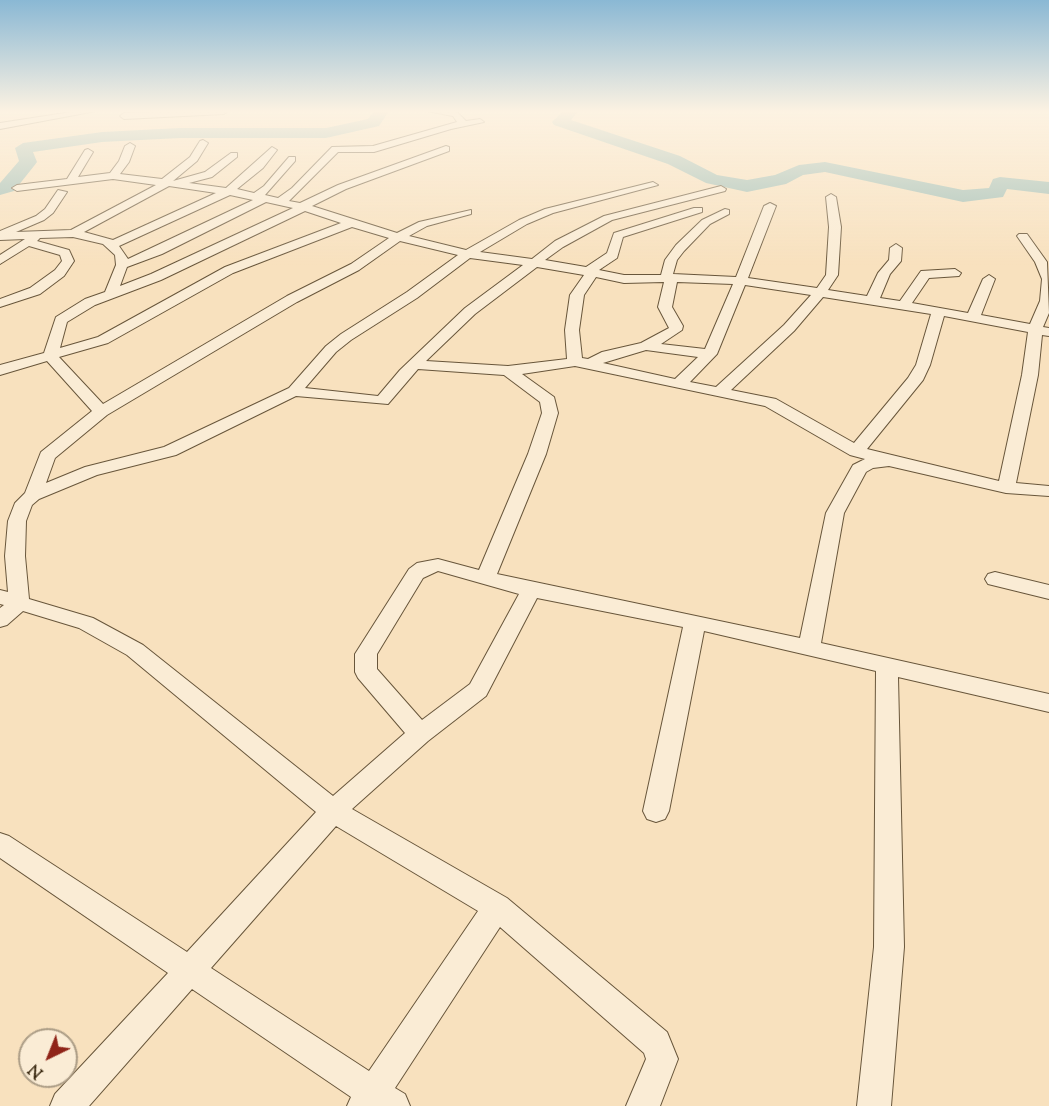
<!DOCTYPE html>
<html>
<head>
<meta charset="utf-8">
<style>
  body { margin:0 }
  #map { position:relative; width:1049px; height:1106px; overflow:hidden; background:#f8e1be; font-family:"Sorts Mill Goudy",serif }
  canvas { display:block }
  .north { position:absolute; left:18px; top:1028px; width:60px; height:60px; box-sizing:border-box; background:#faecd5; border:2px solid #ac9d86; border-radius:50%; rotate:223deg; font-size:16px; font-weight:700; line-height:24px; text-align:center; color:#38270f }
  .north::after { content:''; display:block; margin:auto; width:21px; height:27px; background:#8f2418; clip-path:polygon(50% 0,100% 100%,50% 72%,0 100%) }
</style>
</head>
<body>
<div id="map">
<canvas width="1049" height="1106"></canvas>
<div class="north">N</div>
</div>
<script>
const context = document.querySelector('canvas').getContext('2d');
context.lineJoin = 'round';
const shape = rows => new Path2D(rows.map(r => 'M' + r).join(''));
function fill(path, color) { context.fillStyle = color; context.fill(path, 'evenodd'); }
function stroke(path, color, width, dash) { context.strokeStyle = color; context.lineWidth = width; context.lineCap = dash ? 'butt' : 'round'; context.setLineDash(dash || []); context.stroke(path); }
fill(shape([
  [374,111,389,111,379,126,326,138,180,138,102,142,33,152,37,162,34,166,14,191,0,195,0,183,19,161,15,148,23,143,102,132,180,128,326,128,368,119,374,111],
  [563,111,578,111,571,120,680,156,717,175,747,180,775,175,799,165,825,162,963,190,989,188,993,179,1000,177,1049,182,1049,194,1007,189,1003,197,963,202,825,172,803,175,786,184,747,192,706,183,668,164,554,125,552,122,563,111]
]), '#9dbdb5');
const minor = shape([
  [78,111,96,111,0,129,0,123,78,111],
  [180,111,228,111,224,114,124,119,120,116,124,113,180,111],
  [427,111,456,111,466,121,480,119,484,122,451,129,374,152,338,152,289,201,300,203,338,185,446,146,449,147,449,151,346,189,312,206,397,233,419,222,471,210,471,214,427,226,409,236,466,250,519,220,545,209,653,182,658,185,553,213,527,224,480,252,532,259,555,241,604,216,721,186,726,189,725,191,612,220,563,247,545,260,586,267,607,253,614,233,694,208,702,208,702,212,623,237,617,258,599,270,624,275,661,275,665,260,676,245,702,220,725,209,729,210,729,214,710,224,684,251,677,260,673,274,736,277,764,206,770,203,776,206,748,278,817,288,826,275,829,227,826,197,831,194,836,197,841,227,838,275,828,290,867,296,878,273,889,260,890,248,896,244,902,248,901,261,890,274,880,298,900,301,921,271,955,269,961,273,959,276,929,278,912,303,968,313,983,279,989,275,995,279,981,315,1030,324,1040,301,1042,279,1035,262,1017,236,1019,234,1027,234,1047,262,1049,313,1043,327,1049,328,1049,336,1042,335,1038,375,1016,483,1049,486,1049,496,1006,493,889,466,873,468,866,472,844,513,821,643,1049,694,1049,712,898,677,904,947,891,1106,857,1106,874,947,876,671,704,631,669,811,665,819,656,822,647,819,643,811,683,627,537,598,486,696,428,741,352,809,507,898,667,1032,678,1059,660,1106,626,1106,646,1059,644,1053,500,927,395,1088,405,1094,410,1106,347,1106,351,1097,192,989,89,1106,50,1106,55,1094,168,973,0,858,0,833,9,836,187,952,316,812,127,655,79,628,23,611,7,625,0,627,0,608,4,605,0,604,0,590,8,592,5,556,8,521,15,503,25,493,41,452,92,411,47,361,0,375,0,365,44,353,56,317,85,299,105,292,116,265,115,255,103,244,73,237,40,238,37,241,69,250,74,261,64,276,40,294,0,307,0,299,30,288,55,270,62,261,60,255,29,246,0,264,0,255,25,239,0,240,0,231,36,216,45,209,58,190,67,192,53,213,44,220,16,232,71,230,156,185,113,179,17,191,12,188,17,185,67,179,85,150,88,149,93,152,78,177,110,173,119,161,125,146,130,143,135,146,129,162,120,174,162,179,190,157,200,141,203,140,208,143,197,161,173,181,205,172,231,153,237,153,237,157,212,177,189,183,226,188,272,147,277,150,263,168,237,189,254,193,264,186,289,157,295,157,295,161,265,195,278,198,292,188,332,147,373,146,457,122,453,116,427,111],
  [169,186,216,193,113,240,84,232,169,186],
  [230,195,253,200,128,259,119,246,230,195],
  [266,202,293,208,151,274,120,286,127,267,162,254,266,202],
  [305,211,341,223,225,267,98,337,60,348,67,322,95,305,161,280,305,211],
  [352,227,389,238,351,264,287,296,103,404,59,357,108,343,233,273,352,227],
  [400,241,458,255,407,292,341,334,326,346,289,388,164,447,85,467,46,483,55,458,107,415,297,302,359,270,400,241],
  [470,258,523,265,465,308,400,370,378,396,305,388,336,352,351,340,417,298,470,258],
  [537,267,584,275,570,295,565,330,567,359,508,366,426,361,475,314,537,267],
  [596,277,624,283,664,282,658,307,669,328,641,343,602,352,588,359,582,358,579,330,584,295,596,277],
  [677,282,733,284,705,349,661,344,682,330,683,326,672,307,677,282],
  [745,285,811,295,784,325,716,387,690,382,717,354,745,285],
  [823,297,931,314,916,365,908,378,854,443,776,399,731,390,794,331,823,297],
  [944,316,1028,332,1022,375,999,481,867,449,923,380,930,365,944,316],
  [646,350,698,357,675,379,603,363,646,350],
  [575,366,765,406,850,455,865,459,853,465,826,513,800,638,497,574,546,454,558,413,554,397,522,374,575,366],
  [418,369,504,375,540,402,542,413,528,454,479,570,438,559,417,563,409,569,355,654,355,672,358,678,405,733,333,796,143,645,93,618,29,599,25,556,26,521,32,505,39,499,97,475,176,455,296,396,388,404,418,369],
  [438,571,519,594,470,684,422,720,377,669,377,654,423,578,438,571],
  [336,826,478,911,369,1071,211,968,336,826],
  [995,572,1049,585,1049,599,988,584,985,579,988,574,995,572]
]);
stroke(minor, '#68563b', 2);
fill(minor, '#faecd5');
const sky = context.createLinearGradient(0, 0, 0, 265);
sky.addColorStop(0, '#8ab8d4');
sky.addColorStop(0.42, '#fcf2e2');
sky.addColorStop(1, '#fcf2e200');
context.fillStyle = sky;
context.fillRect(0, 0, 1049, 265);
</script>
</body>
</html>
